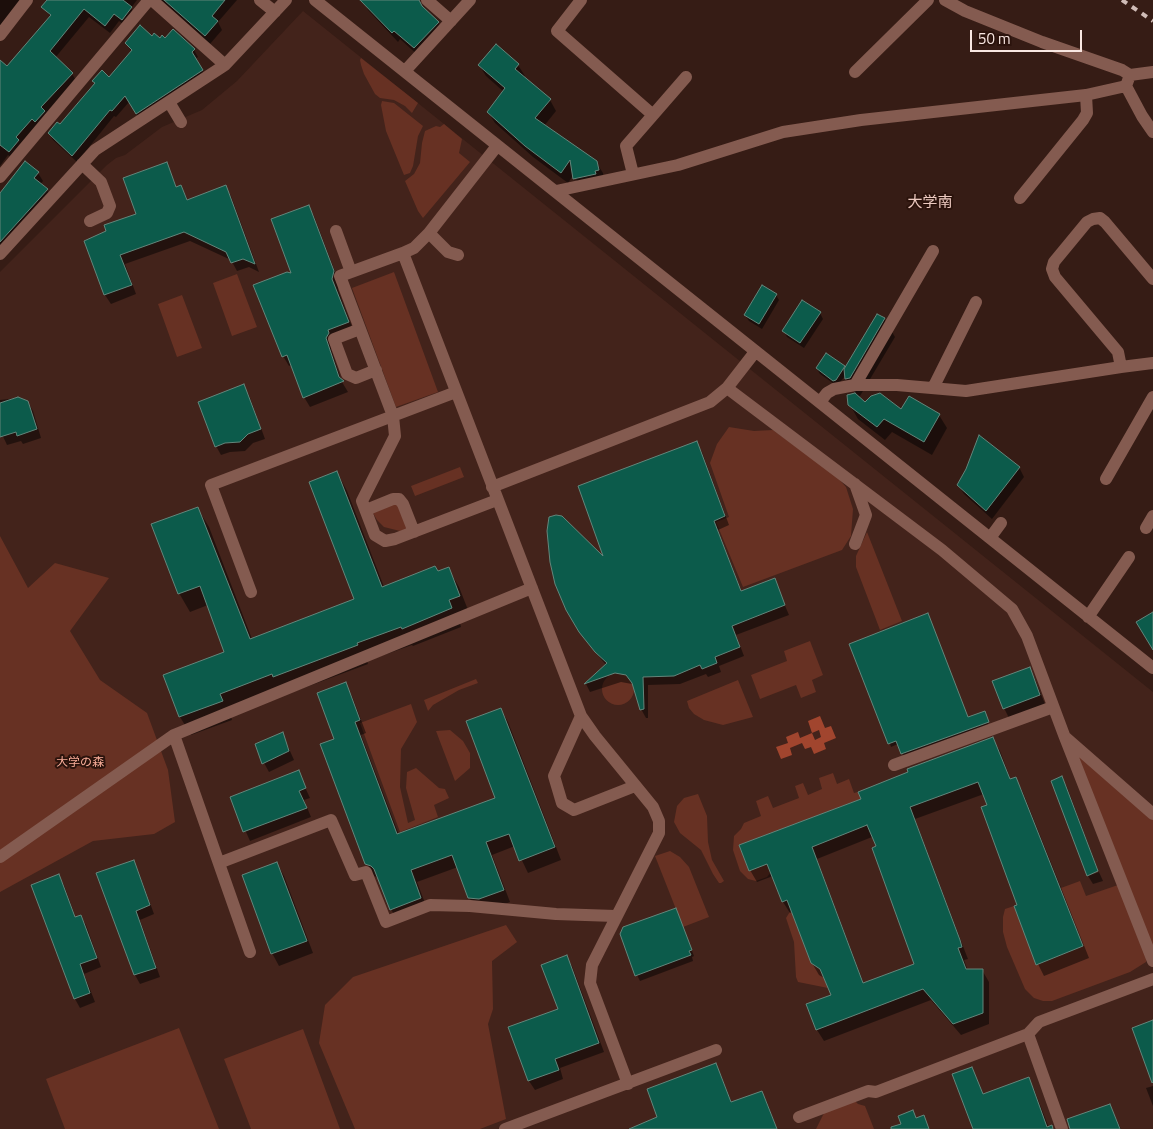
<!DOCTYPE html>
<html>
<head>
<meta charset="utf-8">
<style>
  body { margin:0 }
  #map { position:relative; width:1153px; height:1129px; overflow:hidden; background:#361c15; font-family:"Titillium Web",sans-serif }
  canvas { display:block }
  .scale { position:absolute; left:970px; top:30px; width:112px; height:22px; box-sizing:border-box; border:2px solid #f9e7e2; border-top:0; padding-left:6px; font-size:15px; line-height:18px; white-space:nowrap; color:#f9e7e2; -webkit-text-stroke:4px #2b130c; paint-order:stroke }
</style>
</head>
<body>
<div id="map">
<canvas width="1153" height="1129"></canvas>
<div class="scale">50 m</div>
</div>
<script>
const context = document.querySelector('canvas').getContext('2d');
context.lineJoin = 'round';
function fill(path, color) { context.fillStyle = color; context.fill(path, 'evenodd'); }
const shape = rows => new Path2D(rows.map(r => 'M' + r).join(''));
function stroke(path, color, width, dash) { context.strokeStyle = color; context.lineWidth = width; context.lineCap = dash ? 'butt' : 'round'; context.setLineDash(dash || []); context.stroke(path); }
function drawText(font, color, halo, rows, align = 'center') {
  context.font = font + ' "Titillium Web","Noto Sans JP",sans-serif'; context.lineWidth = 4; context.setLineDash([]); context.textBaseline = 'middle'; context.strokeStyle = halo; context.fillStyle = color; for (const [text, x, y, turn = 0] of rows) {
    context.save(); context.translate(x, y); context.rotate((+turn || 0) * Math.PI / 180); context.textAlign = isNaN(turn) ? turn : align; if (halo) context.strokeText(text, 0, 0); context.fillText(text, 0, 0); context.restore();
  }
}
fill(shape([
  [303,11,1153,692,1153,1129,0,1129,0,272,107,165,116,158,125,155,162,127,202,110,237,81]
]), '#43231b');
fill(shape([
  [361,58,418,103,412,113,405,106,394,100,380,98,375,94,364,74,361,65,360,60],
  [382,101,394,103,423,126,418,136,413,166,410,173,404,175,386,131,381,105],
  [444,124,462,139,459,153,470,162,423,218,418,211,405,181,414,174,420,163,422,143,425,131,436,126,440,127],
  [394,272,438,392,396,407,352,288],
  [237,274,257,327,232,336,213,283],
  [182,295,202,348,177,357,158,304],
  [729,427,754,431,773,430,836,476,846,487,853,509,851,536,842,550,743,587,716,522,729,517,710,463,717,444],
  [460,467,464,477,415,496,411,486],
  [397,503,407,529,400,531,384,527,377,520,373,513],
  [867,532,902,621,880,630,856,567,856,556],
  [0,536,28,588,55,563,109,578,70,631,100,680,147,713,168,770,175,822,154,834,93,841,0,892],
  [810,641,823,675,812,680,816,692,801,698,796,685,760,699,751,675,787,661,784,651],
  '602 689a16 16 0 1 1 32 0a16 16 0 1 1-32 0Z',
  [476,679,478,683,459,690,433,705,428,711,424,700],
  [738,680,753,717,723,725,704,720,694,714,689,708,687,701],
  [411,704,417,722,401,749,400,787,408,823,415,820,406,788,407,772,416,768,439,788,445,789,449,798,434,805,438,817,400,832,360,723],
  [450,730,463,741,470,753,470,768,455,781,436,731],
  [1072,746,1153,819,1153,953],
  [833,773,837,784,849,779,854,793,858,792,861,799,739,845,749,871,794,854,771,872,767,877,756,881,748,879,740,871,733,850,734,836,741,829,744,823,761,816,756,801,768,796,773,808,799,798,795,786,803,783,808,795,822,789,819,778],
  [698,794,707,816,708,842,712,860,724,881,721,883,719,883,713,874,701,850,680,833,674,822,677,806,684,798],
  [670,851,680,857,689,867,709,917,683,927,655,856],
  [1080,881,1086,896,1118,885,1147,957,1146,962,1130,972,1052,1001,1043,1001,1034,998,1025,989,1007,947,1003,932,1003,917,1005,909,1014,906,1037,965,1083,946,1061,888],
  [791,910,811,963,820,969,828,988,798,982,796,977,794,942,786,918],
  [506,925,517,942,492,961,493,1009,488,1024,506,1119,480,1129,355,1129,319,1043,325,1005,353,977],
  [179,1028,219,1129,65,1129,46,1079],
  [303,1029,340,1129,251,1129,224,1059],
  [853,1099,858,1104,865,1106,874,1129,816,1129,825,1111]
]), '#673123');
fill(shape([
  [820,716,825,728,831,726,836,738,824,743,826,749,814,754,811,747,805,749,802,743,790,748,792,755,781,759,776,747,788,743,786,737,798,732,800,738,812,733,815,740,821,737,819,730,812,733,808,721]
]), '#a1452e');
fill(shape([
  [0,0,20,0,0,35],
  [47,0,137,0,131,8,136,16,127,27,119,21,110,33,89,17,55,58,72,74,77,82,14,160,8,155,0,166,0,62,7,67,51,17,43,7,48,1],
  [158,0,237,0,218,22,222,30,210,44],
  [363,0,417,0,422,8,438,22,444,32,420,57,400,39,398,42,368,10],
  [152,38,194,50,198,57,195,59,206,77,140,120,129,102,116,117,114,116,77,162,53,140,49,133,60,125,96,85,94,81,109,79,132,52,126,43],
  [479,65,518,65,525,76,523,78,550,100,556,111,544,126,596,162,603,173,604,181,581,190,574,174,568,183,533,157,495,123,488,112,504,92,486,76],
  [25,163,38,173,43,181,40,185,47,190,52,198,0,256,0,193],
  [167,164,177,188,181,186,188,200,225,187,231,196,259,272,249,267,237,271,231,260,190,241,125,264,136,294,111,304,105,295,86,242,138,215],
  [308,206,314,216,339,282,338,290,354,332,334,344,331,349,342,382,348,392,310,407,304,397,292,365,289,366,283,356,293,276],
  [776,295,779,300,762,329,749,321,745,315],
  [820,313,823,319,804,348,787,337,784,331],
  [884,319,895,337,860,396,857,397,865,404,901,411,939,415,947,428,932,455,892,432,885,440,858,419,850,405,856,394,845,376,837,386,820,374,817,369,844,367,845,369],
  [243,386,249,395,265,439,253,443,245,451,230,452,221,455,216,446],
  [17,398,28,402,33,411,41,438,23,444,21,441,7,445,0,430,0,400],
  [696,443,702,452,729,525,718,530,742,592,774,580,789,615,736,635,744,656,719,666,721,672,708,677,706,674,680,684,648,685,648,718,646,718,641,709,635,687,632,684,621,682,590,692,586,684,606,665,586,641,567,609,606,561],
  [1019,467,1024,477,992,519,964,494,958,485],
  [337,472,347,491,384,587,448,568,459,587,470,615,459,619,461,627,413,646,412,645,367,661,368,664,285,695,230,713,232,720,191,735,180,717,165,675,226,653,208,605,190,612,179,593,198,509,209,527,252,639,355,600],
  [851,644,968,719,985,715,989,725,904,756,898,744,891,747,890,744],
  [1029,668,1034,677,1045,704,1009,718,1004,708],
  [345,683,352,696,366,733,361,735,399,835,497,799,501,709,508,722,561,860,528,873,515,846,492,855,510,902,487,911,476,910,469,897,458,867,417,882,428,911,398,922,391,909,378,878,374,876,367,864,336,740],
  [282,733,294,760,269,772,264,763],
  [993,739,1000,751,1011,780,1015,779,1022,790,1089,958,1044,976,1038,964,984,794,915,819,966,954,968,959,964,960,968,971,982,970,989,982,989,1024,961,1035,931,1000,824,1041,817,1030,808,1005,832,996,826,979,819,975,812,963,793,912,790,913,783,902,773,876,757,882,750,870,862,800],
  [872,837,878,847,916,964,864,984,817,859],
  [298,772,310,798,304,800,311,817,250,841,231,798],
  [1062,778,1067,787,1098,870,1087,874],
  [133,861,138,870,154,914,140,920,160,977,140,984,135,975],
  [277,863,284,876,313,953,279,966,272,953],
  [1099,872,1103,881,1093,884,1088,876],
  [58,876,64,885,76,918,81,916,86,925,101,967,84,974,95,1002,80,1008,75,999],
  [675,909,694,956,692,957,693,961,640,981,637,975],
  [566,957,572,966,604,1052,560,1068,563,1079,535,1090,529,1081,510,1028,559,1010],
  [715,1065,721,1075,732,1103,762,1092,767,1102,777,1129,630,1129,659,1118],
  [972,1068,984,1095,1028,1079,1034,1089,1049,1128,1053,1129,974,1129],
  [1153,1086,1153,1106,1146,1088],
  [1110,1105,1121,1129,1071,1129]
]), '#0007');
const building = shape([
  [47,0,123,0,132,7,122,20,114,14,105,26,84,9,50,51,73,73,41,107,45,111,35,122,32,119,16,137,19,140,9,152,0,145,0,60,7,66,51,15,41,7,47,0],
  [164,0,225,0,212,16,218,21,205,36,164,0],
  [360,0,419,0,422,6,439,22,414,48,394,31,392,33,360,0],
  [140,25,152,36,154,33,160,38,162,35,165,38,173,29,195,49,192,52,203,70,136,114,125,96,112,111,110,110,72,156,48,133,57,122,60,124,95,83,92,81,102,70,109,77,132,50,125,43,140,25],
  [496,44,519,64,515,69,551,99,535,118,597,161,599,170,595,171,596,174,573,179,570,160,561,173,525,146,487,112,505,88,478,65,496,44],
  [25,161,39,172,34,178,48,189,0,242,0,193,25,161],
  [167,162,176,187,181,185,187,200,226,185,255,264,243,259,231,263,226,252,184,232,120,255,132,285,104,295,84,241,106,231,104,225,136,214,123,178,167,162],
  [309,205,334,271,332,279,349,322,328,330,329,333,326,338,339,377,344,381,303,398,287,355,282,357,253,285,287,272,291,273,271,219,309,205],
  [762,285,777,294,759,324,744,315,762,285],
  [802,300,821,312,800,343,782,331,802,300],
  [877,314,885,318,850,378,845,379,844,369,877,314],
  [826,353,845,366,836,380,833,381,816,368,826,353],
  [244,384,261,429,248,434,240,442,225,443,215,447,198,402,244,384],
  [855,393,865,402,871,396,880,393,901,409,909,396,940,414,924,442,884,419,877,427,848,405,847,395,855,393],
  [18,397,28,401,37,429,17,436,16,432,0,437,0,403,18,397],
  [979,435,1020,467,986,511,957,485,966,469,979,435],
  [697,441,725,516,714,521,741,591,775,578,785,605,732,626,740,647,715,657,717,663,702,669,700,665,674,676,643,677,644,709,640,710,632,683,626,675,615,673,584,684,607,663,595,652,579,632,566,610,555,584,550,562,547,531,549,517,556,515,562,516,603,556,578,486,697,441],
  [337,471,382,587,435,566,438,571,449,567,460,596,449,600,452,608,402,629,401,627,357,643,358,645,273,677,272,674,220,694,223,701,179,717,163,675,224,652,200,586,178,594,151,524,198,507,250,639,354,599,309,482,337,471],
  [1153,612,1153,650,1136,622,1153,612],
  [928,613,968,717,985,711,989,722,901,754,896,741,888,744,849,644,928,613],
  [1030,667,1040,695,1003,709,992,681,1030,667],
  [346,682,360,720,355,722,397,834,495,798,466,721,501,708,555,847,519,861,509,834,486,842,504,890,479,899,468,898,452,855,411,870,421,898,390,910,374,869,371,866,365,864,320,744,334,739,317,693,346,682],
  [283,732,289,751,262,764,255,744,283,732],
  [993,737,1010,779,1016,777,1083,946,1036,965,1014,906,1017,905,981,807,987,805,978,782,910,807,960,940,962,947,958,948,966,969,983,969,983,1013,953,1024,923,989,816,1030,806,1004,831,995,820,969,811,963,787,900,782,902,767,864,749,871,739,845,861,799,858,792,908,772,907,769,993,737],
  [867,825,876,846,872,848,914,964,863,983,812,847,867,825],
  [299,770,306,788,299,791,307,808,243,832,230,797,299,770],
  [1062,776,1098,871,1087,876,1051,781,1062,776],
  [134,860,150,905,136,911,156,968,134,975,96,873,134,860],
  [277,862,307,941,271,954,242,875,277,862],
  [59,874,75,917,81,915,97,958,80,964,90,993,74,999,31,885,59,874],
  [676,908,692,950,689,951,691,955,635,976,620,934,623,927,676,908],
  [567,955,599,1043,555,1059,559,1070,528,1081,508,1027,558,1009,541,965,567,955],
  [1153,1020,1153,1082,1152,1083,1132,1028,1153,1020],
  [716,1063,731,1102,762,1091,777,1129,629,1129,657,1117,647,1089,716,1063],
  [972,1067,983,1094,1029,1077,1047,1127,1052,1125,1053,1129,973,1129,952,1074,972,1067],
  [1110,1104,1120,1129,1070,1129,1067,1119,1110,1104],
  [913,1110,916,1118,924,1115,929,1129,891,1129,891,1127,901,1124,898,1116,913,1110]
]);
fill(building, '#0c5b4b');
stroke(building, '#63867b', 1);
stroke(shape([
  [152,0,225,65],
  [260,0,275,12],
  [315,0,1153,668],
  [427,0,451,21],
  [581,0,557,31,653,115,626,146,633,174],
  [945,0,965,11,1042,42,1122,70,1130,75,1153,72],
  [0,35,27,0],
  [405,71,470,0],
  [855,72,928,0],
  [1126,86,1142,116,1153,132],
  [169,102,181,122],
  [653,115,686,77],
  [497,146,429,233,414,248,403,253,581,716,595,736,653,807,659,821,659,833,592,965,590,983,628,1084],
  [82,164,101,182,110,206,107,213,90,221],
  [0,177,149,0],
  [556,191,678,165,783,132,861,120,1086,95,1126,86,1130,75],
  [1020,198,1083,120,1087,113,1086,95],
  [336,231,351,272],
  [429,233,448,252,458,255],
  [403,253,340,276,393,416,395,436,362,501,375,535,385,541,395,539,497,500],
  [0,254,95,150,225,65,286,0],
  [360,329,334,339,347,374,356,378,376,370],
  [1121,367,1118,352,1055,277,1052,269,1054,262,1087,222,1093,219,1100,218,1105,222,1153,279],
  [855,385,933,251],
  [727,388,755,352],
  [933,388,976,302],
  [820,402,827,393,834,389,855,385,897,385,966,391,1121,367,1153,363],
  [1106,479,1153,397],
  [855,484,866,515,855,544],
  [492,487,710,402,727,388,942,550,1012,609,1027,636,1064,735,1153,961],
  [366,510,393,499,399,499,403,504,414,532],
  [1146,528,1153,516],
  [990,538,1001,523],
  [251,592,211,485,456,392],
  [1088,617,1129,557],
  [581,716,554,776,562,803,574,810,635,786],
  [174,735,250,952],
  [1065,737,1153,814],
  [894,765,1053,707],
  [0,857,174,735,532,588],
  [219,863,331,820,355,875,366,872,386,922,430,905,470,906,556,914,615,916],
  [1028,1034,1062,1129],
  [799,1117,868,1091,876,1092,1028,1034,1039,1022,1153,979],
  [505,1129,716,1050]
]), '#845b50', 12);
stroke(shape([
  [1122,0,1153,21]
]), '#d0bcb7', 4, [6, 6]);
drawText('12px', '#faae9a', '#2b130c', [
  ["大学の森",80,763]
]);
drawText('15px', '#edcac0', '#2b130c', [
  ["大学南",930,203]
]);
</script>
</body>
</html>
